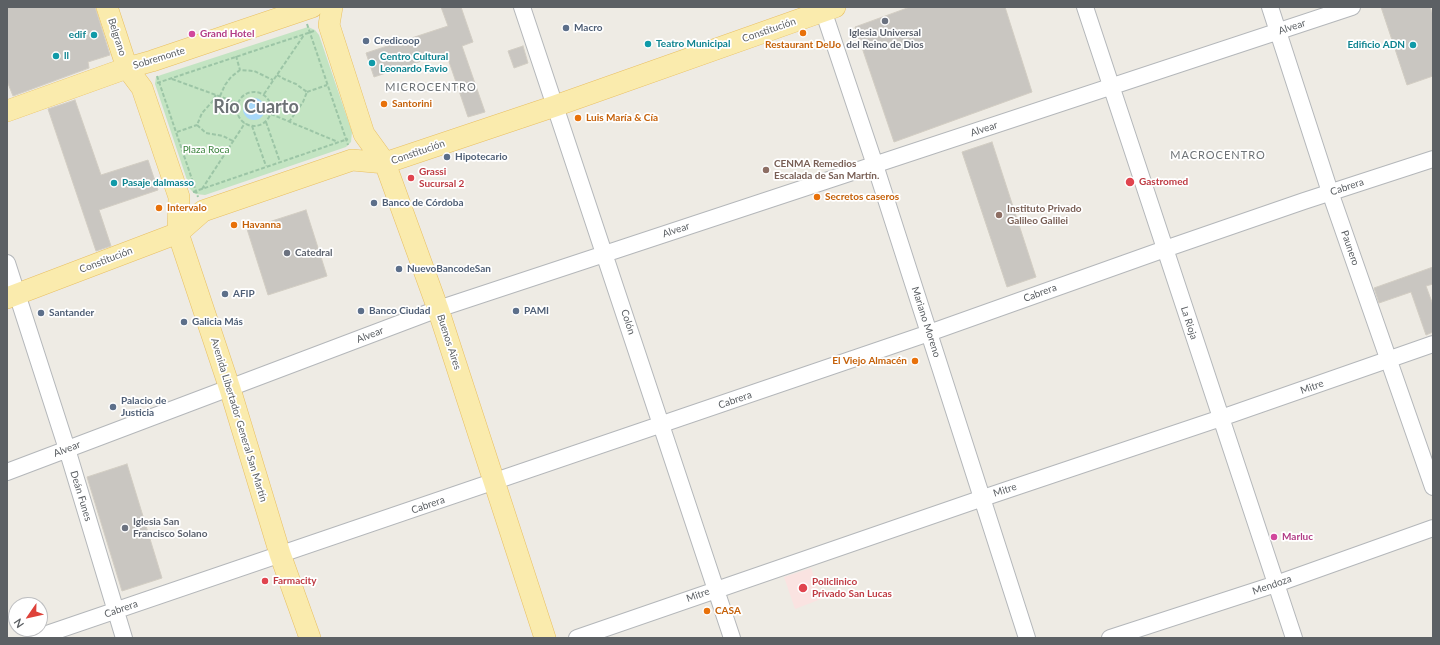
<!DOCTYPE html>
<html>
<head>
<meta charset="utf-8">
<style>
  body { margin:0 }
  #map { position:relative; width:1440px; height:645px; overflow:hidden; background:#eeebe4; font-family:Lato,sans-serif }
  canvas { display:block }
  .frame { position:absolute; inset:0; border:8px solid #5c6064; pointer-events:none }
  .north { position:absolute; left:8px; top:597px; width:40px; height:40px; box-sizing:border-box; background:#fff; border:1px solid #bebfc1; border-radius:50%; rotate:236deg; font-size:11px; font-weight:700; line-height:16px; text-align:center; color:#5c6064 }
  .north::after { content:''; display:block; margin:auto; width:14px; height:18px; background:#de423a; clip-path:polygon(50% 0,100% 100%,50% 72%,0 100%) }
</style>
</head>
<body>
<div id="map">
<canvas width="1440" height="645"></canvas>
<div class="frame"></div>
<div class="north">N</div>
</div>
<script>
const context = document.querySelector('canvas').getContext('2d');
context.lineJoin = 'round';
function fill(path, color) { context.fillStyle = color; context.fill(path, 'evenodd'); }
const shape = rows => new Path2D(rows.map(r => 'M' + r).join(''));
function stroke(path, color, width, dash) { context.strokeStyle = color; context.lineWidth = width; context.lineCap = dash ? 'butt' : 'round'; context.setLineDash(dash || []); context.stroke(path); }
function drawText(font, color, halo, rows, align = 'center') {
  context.font = font + ' Lato,sans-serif'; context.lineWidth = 3.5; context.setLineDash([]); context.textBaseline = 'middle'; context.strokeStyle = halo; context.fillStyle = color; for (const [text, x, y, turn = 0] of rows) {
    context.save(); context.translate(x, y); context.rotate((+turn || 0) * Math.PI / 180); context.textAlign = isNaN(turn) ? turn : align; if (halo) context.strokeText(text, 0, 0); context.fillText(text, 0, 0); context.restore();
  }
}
fill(shape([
  [811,568,821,599,795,609,784,577]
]), '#fae3e1');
fill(shape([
  [308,27,315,30,319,35,352,132,351,142,346,147,205,195,195,194,190,189,155,84,156,77,161,75]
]), '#c3e4c2');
fill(shape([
  '243 109a11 11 0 1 1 22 0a11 11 0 1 1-22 0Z'
]), '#a8d8f9');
const building = shape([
  [7,7,95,7,110,55,88,62,89,68,13,96,7,81,7,7],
  [441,7,461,7,473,42,462,46,485,112,468,117,446,53,374,77,366,53,448,26,441,7],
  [910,7,1005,7,1032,92,894,142,855,27,910,7],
  [1381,7,1430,7,1433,15,1433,76,1407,85,1381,7],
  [523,46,528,63,514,68,508,51,523,46],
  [75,100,101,175,148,160,158,190,99,210,111,246,96,251,48,109,75,100],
  [992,142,1036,277,1007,287,962,152,992,142],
  [306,210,327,276,268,295,247,229,306,210],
  [1433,267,1433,284,1426,286,1433,305,1433,332,1426,335,1411,292,1379,303,1374,288,1433,267],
  [127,464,162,578,122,591,87,477,127,464]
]);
fill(building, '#c9c6c1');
stroke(building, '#d2cdc3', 1);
const minor = shape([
  [522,7,732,638],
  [822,7,875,165,1027,638],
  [1085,7,1294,638],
  [1270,7,1330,192,1433,487],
  [7,263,67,449,124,638],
  [7,472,438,309,1352,7],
  [35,638,929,333,1165,249,1304,201,1433,159],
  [577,638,983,498,1221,418,1433,344],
  [1110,638,1276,584,1433,528]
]);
const major = shape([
  [107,7,127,68,142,88,179,197,178,233,230,389,280,554,310,638],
  [332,7,329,25,364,134,385,163,438,309,545,638],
  [7,111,127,68,152,61,312,7],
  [7,298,178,233,203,211,352,160,385,163,555,106,835,7]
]);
stroke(minor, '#b4b7ba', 18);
stroke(major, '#e8bf62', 22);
stroke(shape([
  [307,24,348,145],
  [236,56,240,70],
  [277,75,284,79,296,84,307,92,303,102,289,122],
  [157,76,198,197],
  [172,79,238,103],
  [157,83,314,31],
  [307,92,327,85],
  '237 109a17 17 0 1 1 34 0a17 17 0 1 1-34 0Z',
  [264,94,304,35],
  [216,95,212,102,202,113,197,125,206,133,223,136,233,141],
  [220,96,225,85,231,77,240,70,254,71,273,80],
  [271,114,338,142],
  [266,122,280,162],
  [252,126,266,166],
  [177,132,197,125],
  [202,189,245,123],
  [193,192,348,139]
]), '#9cc5a6', 2, [4, 2]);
stroke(minor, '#fff', 16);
stroke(major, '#faebad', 21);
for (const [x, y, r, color] of [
  [885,21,4,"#6b7280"],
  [566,28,4,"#5c6f8a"],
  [803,33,4,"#e8710a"],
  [192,34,4,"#d1479c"],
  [94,35,4,"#0f9aa8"],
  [366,41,4,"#5c6f8a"],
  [648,44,4,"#0f9aa8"],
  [1413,45,4,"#0f9aa8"],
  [56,56,4,"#0f9aa8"],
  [372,63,4,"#0f9aa8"],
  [384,104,4,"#e8710a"],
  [578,118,4,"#e8710a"],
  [447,157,4,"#5c6f8a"],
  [766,170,4,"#8d6e63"],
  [411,178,4,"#e0444e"],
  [1130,182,5,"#e0444e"],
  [114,183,4,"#0f9aa8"],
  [817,197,4,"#e8710a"],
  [374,203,4,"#5c6f8a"],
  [159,208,4,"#e8710a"],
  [999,215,4,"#8d6e63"],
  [234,225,4,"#e8710a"],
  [287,253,4,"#6b7280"],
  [399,269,4,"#5c6f8a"],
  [225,294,4,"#5c6f8a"],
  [361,311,4,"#5c6f8a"],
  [516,311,4,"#5c6f8a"],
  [41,313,4,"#5c6f8a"],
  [184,322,4,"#5c6f8a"],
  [915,361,4,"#e8710a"],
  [113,407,4,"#5c6f8a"],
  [125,528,4,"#6b7280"],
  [1274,537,4,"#d1479c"],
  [265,581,4,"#e0444e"],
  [803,588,5,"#e0444e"],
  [707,611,4,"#e8710a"]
]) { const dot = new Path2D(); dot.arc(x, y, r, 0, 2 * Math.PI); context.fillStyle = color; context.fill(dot); stroke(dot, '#fff', 1.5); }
drawText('10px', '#5c6064', '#fff', [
  ["Alvear",1292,27,-18],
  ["Constitución",769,30,-19],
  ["Belgrano",117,37,72],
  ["Sobremonte",159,58,-17],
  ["Alvear",984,129,-18],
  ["Constitución",418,152,-19],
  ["Cabrera",1347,187,-18],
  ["Alvear",676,230,-18],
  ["Paunero",1350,248,71],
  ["Constitución",106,260,-21],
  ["Cabrera",1040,293,-20],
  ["Colón",628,322,72],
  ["Mariano Moreno",926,322,72],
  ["La Rioja",1189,323,72],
  ["Alvear",370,335,-21],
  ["Buenos Aires",449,342,72],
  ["Mitre",1312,387,-19],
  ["Cabrera",735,400,-19],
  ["Avenida Libertador General San Martín",239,420,73],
  ["Alvear",67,449,-21],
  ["Mitre",1005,490,-18],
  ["Deán Funes",81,496,73],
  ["Cabrera",428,505,-19],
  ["Mendoza",1272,585,-19],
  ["Mitre",698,595,-19],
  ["Cabrera",121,609,-19]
]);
drawText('bold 10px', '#4e5e75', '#fff', [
  ["Macro",574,28],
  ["Credicoop",374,41],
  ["Hipotecario",455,157],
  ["Banco de Córdoba",382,203],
  ["NuevoBancodeSan",407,269],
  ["AFIP",233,294],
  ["Banco Ciudad",369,311],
  ["PAMI",524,311],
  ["Santander",49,313],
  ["Galicia Más",192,322],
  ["Palacio de",121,401],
  ["Justicia",121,413]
], 'left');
drawText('bold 10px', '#5b616d', '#fff', [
  ["Iglesia Universal",885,33,"center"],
  ["del Reino de Dios",885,45,"center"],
  ["Catedral",295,253],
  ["Iglesia San",133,522],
  ["Francisco Solano",133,534]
], 'left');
drawText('bold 10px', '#b23c85', '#fff', [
  ["Grand Hotel",200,34],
  ["Marluc",1282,537]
], 'left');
drawText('bold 10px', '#0d838f', '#fff', [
  ["edif",86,35,"right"],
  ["Teatro Municipal",656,44],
  ["Edificio ADN",1405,45,"right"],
  ["ll",64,56],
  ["Centro Cultural",380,57],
  ["Leonardo Favio",380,69],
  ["Pasaje dalmasso",122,183]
], 'left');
drawText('bold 10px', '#c56008', '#fff', [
  ["Restaurant DelJo",803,45,"center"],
  ["Santorini",392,104],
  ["Luis María & Cía",586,118],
  ["Secretos caseros",825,197],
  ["Intervalo",167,208],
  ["Havanna",242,225],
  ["El Viejo Almacén",907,361,"right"],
  ["CASA",715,611]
], 'left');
drawText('10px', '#3b843d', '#fff', [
  ["Plaza Roca",206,150]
]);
drawText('bold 10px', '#785e54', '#fff', [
  ["CENMA Remedios",774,164],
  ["Escalada de San Martín.",774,176],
  ["Instituto Privado",1007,209],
  ["Galileo Galilei",1007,221]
], 'left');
drawText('bold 10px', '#be3a42', '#fff', [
  ["Grassi",419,172],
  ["Sucursal 2",419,184],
  ["Gastromed",1139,182],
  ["Farmacity",273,581],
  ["Policlinico",812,582],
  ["Privado San Lucas",812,594]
], 'left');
context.letterSpacing = '1px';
drawText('11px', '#6d7276', '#fff', [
  ["MICROCENTRO",431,87],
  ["MACROCENTRO",1218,155]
]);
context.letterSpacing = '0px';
drawText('bold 18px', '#6d7276', '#fff', [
  ["Río Cuarto",256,107]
]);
</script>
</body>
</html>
